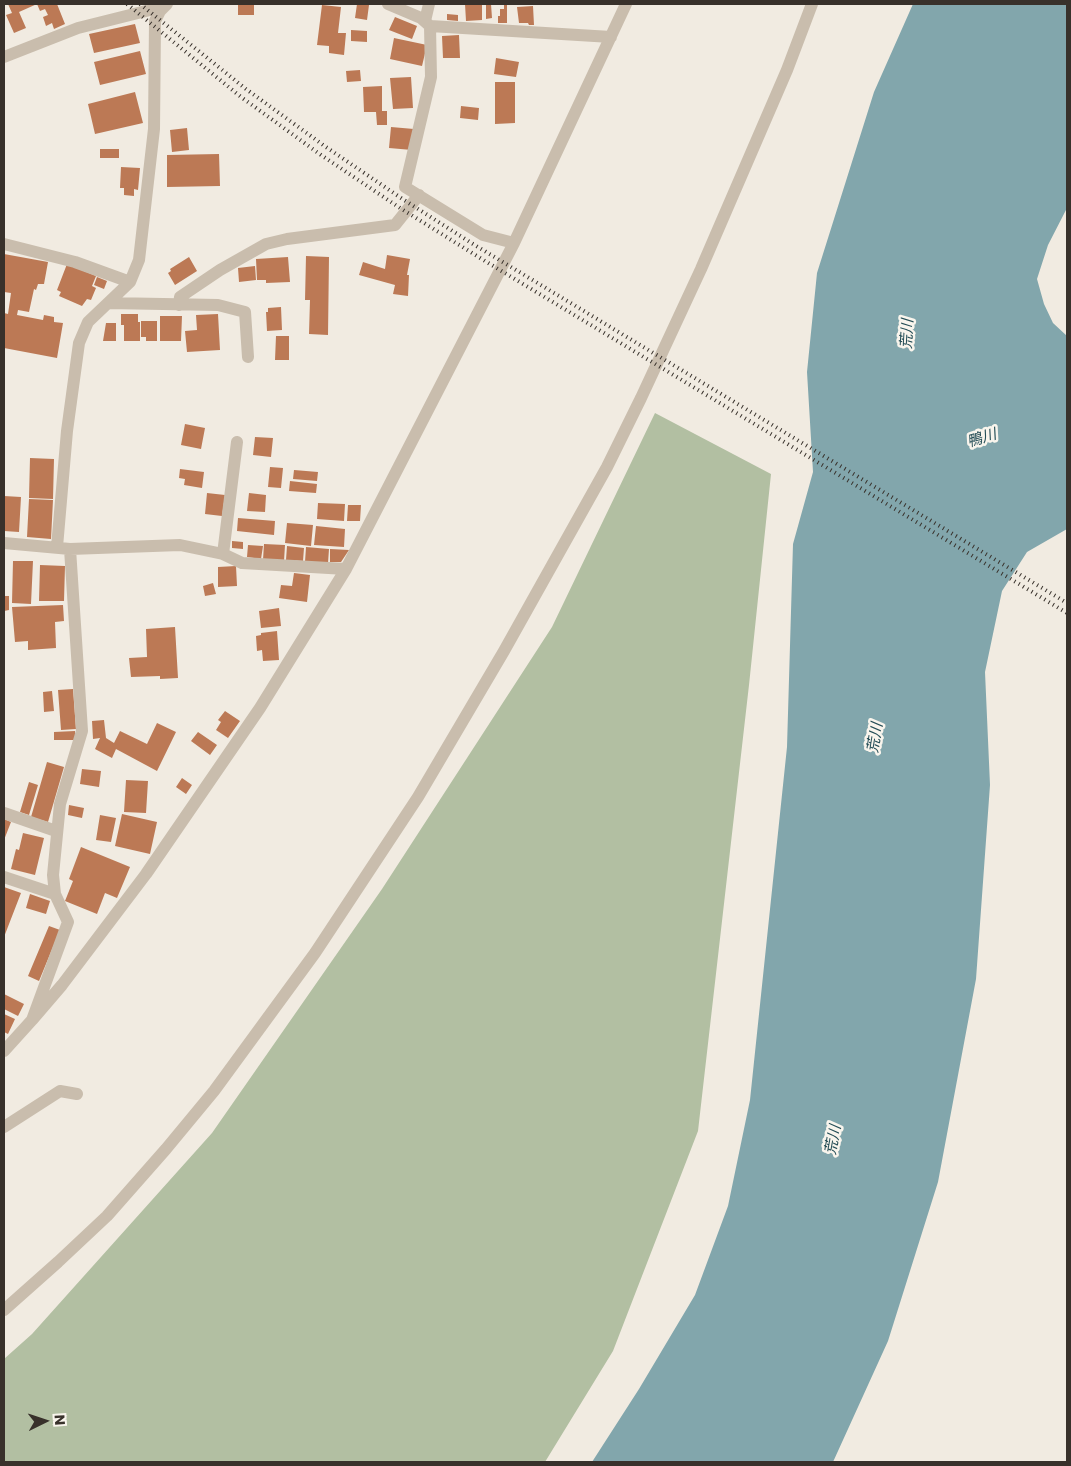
<!DOCTYPE html>
<html>
<head>
<meta charset="utf-8">
<style>
  body { margin:0 }
  #map { position:relative; width:1071px; height:1466px; overflow:hidden; background:#f1ebe1; font-family:Poppins,sans-serif }
  canvas { display:block }
  .frame { position:absolute; inset:0; border:5px solid #38312b; pointer-events:none }
  .north { position:absolute; left:20px; top:1396px; width:50px; height:50px; -webkit-text-stroke:4px #f9f5ed; paint-order:stroke; rotate:86deg; font-size:14px; font-weight:700; line-height:20px; text-align:center; color:#38312b }
  .north::after { content:''; display:block; margin:auto; width:18px; height:22px; background:#38312b; clip-path:polygon(50% 0,100% 100%,50% 72%,0 100%) }
</style>
</head>
<body>
<div id="map">
<canvas width="1071" height="1466"></canvas>
<div class="frame"></div>
<div class="north">N</div>
</div>
<script>
const context = document.querySelector('canvas').getContext('2d');
context.lineJoin = 'round';
function fill(path, color) { context.fillStyle = color; context.fill(path, 'evenodd'); }
const shape = rows => new Path2D(rows.map(r => 'M' + r).join(''));
function stroke(path, color, width, dash) { context.strokeStyle = color; context.lineWidth = width; context.lineCap = dash ? 'butt' : 'round'; context.setLineDash(dash || []); context.stroke(path); }
function drawText(font, color, halo, rows, align = 'center') {
  context.font = font + ' Poppins,"Noto Sans JP",sans-serif'; context.lineWidth = 5; context.setLineDash([]); context.textBaseline = 'middle'; context.strokeStyle = halo; context.fillStyle = color; for (const [text, x, y, turn = 0] of rows) {
    context.save(); context.translate(x, y); context.rotate((+turn || 0) * Math.PI / 180); context.textAlign = isNaN(turn) ? turn : align; if (halo) context.strokeText(text, 0, 0); context.fillText(text, 0, 0); context.restore();
  }
}
fill(shape([
  [655,413,771,474,749,685,698,1131,613,1351,545,1462,4,1462,4,1359,32,1334,212,1133,382,889,552,627]
]), '#b2bfa2');
fill(shape([
  [913,4,1067,4,1067,208,1048,245,1037,279,1044,304,1053,323,1067,336,1067,529,1027,552,1002,591,985,672,990,785,976,979,938,1182,888,1341,833,1462,592,1462,639,1389,695,1295,728,1206,750,1100,787,747,793,544,813,472,807,372,817,273,874,92]
]), '#82a6ac');
fill(shape([
  [8,4,57,4,65,24,54,29,52,23,46,26,43,17,48,15,45,9,40,11,37,4,19,12,26,28,14,33,6,15,12,13],
  [238,4,254,4,254,15,238,15],
  [357,4,369,5,367,20,355,18],
  [465,4,482,4,482,20,466,21],
  [486,4,491,4,492,18,486,19],
  [504,4,507,4,507,23,498,23,498,16,500,16,500,9,504,9],
  [322,5,341,7,338,33,346,33,344,55,329,53,329,46,317,45],
  [533,6,534,25,529,25,528,23,519,23,517,7],
  [447,14,458,15,458,21,447,20],
  [395,17,417,26,412,39,389,30],
  [135,24,140,43,94,53,89,34],
  [351,30,367,31,367,42,351,41],
  [459,35,460,58,443,58,442,36],
  [394,38,427,45,422,66,390,59],
  [140,51,146,74,100,85,94,62],
  [496,58,519,62,516,77,494,74],
  [360,70,361,81,347,82,346,71],
  [411,77,413,108,393,109,390,78],
  [495,82,515,82,515,123,495,124],
  [382,86,382,111,387,111,387,125,377,125,376,112,364,112,363,87],
  [135,92,143,123,95,134,88,104],
  [461,106,479,108,478,120,460,118],
  [391,127,414,129,412,150,389,148],
  [187,128,189,150,172,152,170,130],
  [100,149,119,149,119,158,100,158],
  [219,154,220,186,167,187,167,155],
  [121,167,140,168,138,190,134,189,134,196,124,195,124,188,120,188],
  [4,254,48,262,44,284,38,284,36,290,34,289,29,312,18,310,17,315,43,320,44,315,54,317,54,322,63,323,57,358,4,348,4,313,8,314,11,293,4,292],
  [387,255,410,259,407,275,409,275,408,296,393,294,395,285,359,275,363,262,385,269],
  [306,256,329,257,328,335,309,334,310,300,305,300],
  [189,257,197,271,175,285,168,273,171,271,170,269],
  [288,257,290,282,266,283,266,280,257,280,256,259],
  [67,264,96,276,92,286,96,288,91,300,87,299,82,306,59,296,61,292,57,290],
  [255,266,256,280,239,282,238,268],
  [97,277,107,281,104,289,94,285],
  [281,307,282,330,267,331,266,312,268,312,268,308],
  [121,314,138,314,138,322,140,322,140,341,124,341,124,325,121,325],
  [218,314,220,350,187,352,185,331,197,330,196,315],
  [160,316,182,316,181,341,160,341],
  [141,321,157,321,157,341,146,341,146,337,141,337],
  [106,323,116,323,116,341,103,341],
  [276,336,289,336,289,360,275,360],
  [185,424,205,428,201,449,181,445],
  [255,437,273,438,271,457,253,455],
  [30,458,54,459,53,499,29,498],
  [270,467,283,468,281,488,268,487],
  [180,469,204,472,202,488,184,485,185,479,179,478],
  [294,470,318,472,317,481,293,479],
  [290,481,317,484,316,493,289,491],
  [207,493,225,495,222,516,205,514],
  [249,493,266,495,265,512,247,511],
  [4,496,21,497,19,532,4,531],
  [29,499,53,500,51,539,27,537],
  [318,503,345,504,344,521,317,519],
  [348,505,361,505,360,521,347,521],
  [238,518,275,521,274,535,237,531],
  [287,523,313,525,311,546,285,543],
  [316,526,345,529,344,547,314,545],
  [232,541,243,542,243,549,232,548],
  [264,544,285,545,284,561,263,560],
  [248,545,263,546,261,559,247,557],
  [287,546,304,548,303,561,286,560],
  [306,547,329,549,328,563,305,562],
  [330,549,349,550,341,562,330,562],
  [13,561,33,561,31,604,12,603],
  [40,565,65,566,64,601,39,601],
  [236,566,237,586,218,587,218,567],
  [294,573,310,575,307,602,279,598,281,585,292,586],
  [213,583,216,594,205,596,203,586],
  [4,596,9,596,9,610,4,611],
  [63,605,64,621,55,622,56,648,28,650,28,641,15,642,12,607],
  [279,608,281,626,261,628,259,611],
  [175,627,178,678,160,679,160,676,131,677,129,658,147,657,146,629],
  [277,631,279,660,263,661,262,650,257,651,256,636,261,635,261,633],
  [73,689,76,729,61,730,58,690],
  [52,691,54,711,44,712,43,692],
  [225,711,240,721,228,738,216,730,221,722,218,720],
  [104,720,106,738,114,743,120,731,147,744,157,723,176,732,157,771,116,749,112,758,95,749,100,738,93,739,92,721],
  [75,731,75,740,54,740,54,732],
  [198,732,217,745,210,755,191,741],
  [47,762,64,767,48,822,31,817],
  [82,769,101,771,99,787,80,784],
  [182,778,192,785,186,794,176,787],
  [126,780,148,781,146,813,124,812],
  [29,782,38,785,29,815,20,812],
  [69,805,84,808,82,818,68,815],
  [122,814,157,822,150,854,115,846],
  [100,815,116,818,111,842,96,840],
  [4,819,11,822,4,840],
  [23,833,44,838,35,875,11,869,16,849,19,850],
  [81,847,130,867,117,898,105,893,97,914,65,901,73,881,69,879],
  [4,887,21,893,4,937],
  [30,894,50,901,46,914,26,908],
  [49,926,60,930,39,981,28,976],
  [4,994,24,1004,18,1016,4,1009],
  [4,1014,15,1019,8,1034,4,1032]
]), '#bc7955');
stroke(shape([
  [388,4,421,18,430,26,611,37],
  [425,21,429,4],
  [430,26,431,77,405,187,483,235,514,243],
  [4,57,78,28,154,9,160,11],
  [4,244,75,262,130,282],
  [108,303,218,305,245,312,248,357],
  [179,305,180,297,220,270,266,244,287,239,395,225,419,195],
  [4,543,70,549,180,545,223,554,242,563,346,569],
  [57,547,67,431,79,343,88,322,130,282,139,260,154,129,155,21,160,11,167,4],
  [223,554,237,442],
  [4,813,56,831],
  [4,877,55,894],
  [32,1020,62,985,146,874,260,708,346,569,514,243,626,4],
  [4,1051,32,1020,68,922,55,894,53,875,60,804,82,731,70,549],
  [4,1127,60,1091,77,1094],
  [4,1310,58,1262,107,1216,166,1149,214,1091,315,953,418,797,504,651,607,467,641,398,701,269,787,70,812,4]
]), '#c9bdad', 12);
stroke(shape([
  [127,4,241,97,321,155,400,208,485,261,1067,613],
  [140,4,246,89,326,147,404,200,473,244,1067,603]
]), '#38312b', 4, [1, 4]);
drawText('italic 15px', '#244d56', '#f9f5ed', [
  ["荒川",908,334,-87],
  ["鴨川",982,439,-17],
  ["荒川",876,738,-81],
  ["荒川",834,1140,-80]
]);
</script>
</body>
</html>
